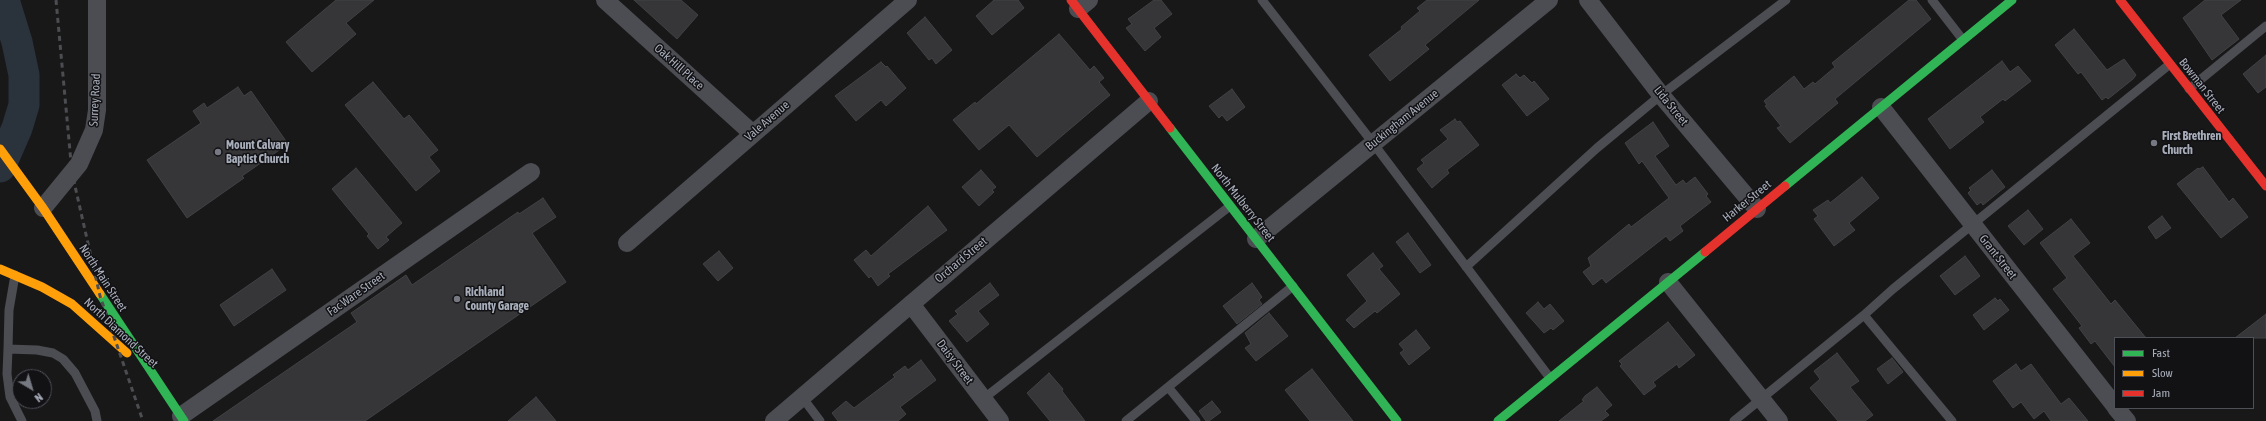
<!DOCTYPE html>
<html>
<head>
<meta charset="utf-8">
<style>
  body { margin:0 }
  #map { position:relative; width:2266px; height:421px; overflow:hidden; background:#181819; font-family:"Asap Condensed",sans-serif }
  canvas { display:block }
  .legend { position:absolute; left:2114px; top:337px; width:140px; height:72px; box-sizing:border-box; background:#121215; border:1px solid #4e5057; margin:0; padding:5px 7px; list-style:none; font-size:12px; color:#a8adba }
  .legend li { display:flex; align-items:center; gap:8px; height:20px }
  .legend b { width:20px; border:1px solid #4e5057 }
  .north { position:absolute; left:12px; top:369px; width:40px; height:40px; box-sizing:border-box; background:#121215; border:1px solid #4e5057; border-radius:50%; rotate:142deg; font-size:11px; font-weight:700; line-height:16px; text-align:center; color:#a8adba }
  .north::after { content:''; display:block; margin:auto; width:14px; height:18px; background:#767982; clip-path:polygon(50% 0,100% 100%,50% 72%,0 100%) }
</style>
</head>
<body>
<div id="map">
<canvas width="2266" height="421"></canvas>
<ul class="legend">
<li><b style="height:5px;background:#30b455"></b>Fast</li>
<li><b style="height:5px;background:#ff9f0a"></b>Slow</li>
<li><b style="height:5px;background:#e5322d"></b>Jam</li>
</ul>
<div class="north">N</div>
</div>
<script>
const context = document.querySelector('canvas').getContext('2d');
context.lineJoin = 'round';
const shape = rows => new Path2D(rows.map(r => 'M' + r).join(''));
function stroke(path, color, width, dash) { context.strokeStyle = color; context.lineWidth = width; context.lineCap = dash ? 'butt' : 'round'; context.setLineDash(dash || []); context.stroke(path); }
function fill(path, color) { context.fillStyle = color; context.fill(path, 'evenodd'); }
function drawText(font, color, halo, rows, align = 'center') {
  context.font = font + ' "Asap Condensed",sans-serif'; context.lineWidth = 3; context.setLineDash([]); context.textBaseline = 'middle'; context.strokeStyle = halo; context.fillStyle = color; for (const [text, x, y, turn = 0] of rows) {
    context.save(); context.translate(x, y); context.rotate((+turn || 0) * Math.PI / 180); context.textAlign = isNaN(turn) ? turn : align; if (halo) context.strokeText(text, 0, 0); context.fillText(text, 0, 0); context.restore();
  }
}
stroke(shape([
  [0,167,17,128,24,105,24,75,17,42,4,0]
]), '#2a323c', 31);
const building = shape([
  [336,0,374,0,346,23,356,34,312,72,286,42,336,0],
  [634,0,681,0,698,15,677,39,634,0],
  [994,0,1018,0,1024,8,992,35,976,16,994,0],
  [1154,0,1161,0,1172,14,1154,28,1161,37,1145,51,1126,28,1132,24,1128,19,1154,0],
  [1427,0,1479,0,1425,45,1429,49,1390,81,1369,55,1402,29,1401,27,1420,11,1417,8,1427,0],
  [1909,0,1916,0,1931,19,1835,99,1838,103,1790,143,1777,128,1781,126,1765,106,1767,105,1764,101,1794,76,1804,89,1813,82,1815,84,1835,67,1832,63,1909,0],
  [2205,0,2241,0,2221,15,2239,39,2212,60,2183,18,2205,0],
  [925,17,952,50,936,64,932,58,929,60,907,33,925,17],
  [2074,29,2107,70,2124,59,2136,75,2133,79,2108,99,2106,97,2102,100,2081,72,2078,74,2055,45,2074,29],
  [1059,34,1090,70,1094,66,1104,78,1099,82,1110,95,1037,157,1009,125,979,150,953,120,975,102,976,104,1059,34],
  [2266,55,2266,87,2258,93,2243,74,2266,55],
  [2002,61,2010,72,2018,66,2031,81,2005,101,2003,99,1980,117,1984,122,1950,149,1928,119,2002,61],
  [881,62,886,67,887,66,906,88,886,106,881,100,856,121,835,96,881,62],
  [1516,74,1520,78,1524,75,1532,83,1534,81,1549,99,1527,116,1502,85,1516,74],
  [373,82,404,119,409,115,438,150,429,157,440,171,416,191,345,105,373,82],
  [238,87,244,96,251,91,288,144,242,176,244,178,187,218,147,160,201,123,193,111,204,103,207,108,238,87],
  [1232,89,1245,107,1227,121,1222,115,1219,118,1209,106,1232,89],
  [1455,119,1457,122,1460,121,1479,145,1447,170,1449,173,1432,188,1417,169,1424,163,1421,160,1448,139,1440,130,1455,119],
  [1653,122,1669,146,1655,156,1676,185,1683,180,1686,184,1695,177,1708,194,1706,196,1711,202,1680,226,1683,231,1670,241,1666,236,1606,283,1602,278,1593,285,1583,272,1591,266,1588,258,1629,224,1631,227,1669,198,1642,161,1639,164,1625,143,1653,122],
  [2203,167,2229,202,2233,198,2248,217,2221,238,2177,184,2198,168,2199,169,2203,167],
  [356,168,402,223,386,237,389,240,378,249,367,236,369,234,332,189,356,168],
  [981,170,996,187,992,190,994,192,979,206,962,187,981,170],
  [1992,170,2005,187,1983,205,1981,202,1977,205,1968,193,1971,190,1969,188,1992,170],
  [1862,177,1879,198,1849,223,1855,230,1834,246,1814,219,1818,216,1813,210,1828,200,1830,203,1862,177],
  [543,198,556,217,532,233,566,282,365,421,213,421,357,322,351,313,406,275,412,285,518,212,519,214,543,198],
  [928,206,947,230,888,274,890,276,878,286,871,276,869,278,854,260,866,250,871,256,928,206],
  [2028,210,2043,229,2024,245,2008,226,2028,210],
  [2162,216,2171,228,2156,239,2148,227,2162,216],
  [2071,219,2090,243,2073,256,2111,304,2115,300,2146,338,2115,338,2115,367,2095,341,2091,344,2079,328,2082,326,2053,289,2067,278,2040,243,2071,219],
  [1408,233,1431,265,1420,273,1396,242,1408,233],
  [719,251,733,268,718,281,703,264,719,251],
  [1373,253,1383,266,1379,269,1400,294,1377,313,1375,311,1354,328,1346,320,1367,301,1347,275,1373,253],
  [1965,256,1980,276,1955,295,1940,276,1965,256],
  [272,269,286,290,234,326,220,305,272,269],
  [990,283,999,295,978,311,989,324,967,342,949,321,958,314,955,311,990,283],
  [1252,283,1262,297,1259,300,1262,304,1237,324,1223,306,1252,283],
  [1995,298,1998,301,2000,299,2009,310,1984,330,1973,315,1995,298],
  [1538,302,1544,309,1550,304,1564,321,1553,330,1551,328,1544,333,1526,313,1538,302],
  [1269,313,1288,336,1256,361,1245,348,1251,344,1245,333,1269,313],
  [2266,314,2266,338,2235,338,2266,314],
  [1668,322,1695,355,1679,368,1677,364,1653,382,1656,386,1644,395,1620,366,1622,364,1619,361,1668,322],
  [1416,330,1430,348,1409,365,1400,353,1404,350,1399,344,1416,330],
  [1837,353,1859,381,1850,387,1873,415,1865,421,1838,421,1810,388,1820,379,1814,371,1837,353],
  [1892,358,1903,372,1888,384,1877,369,1892,358],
  [921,360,936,380,900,407,906,414,898,421,838,421,832,413,846,401,854,408,895,377,893,375,905,366,908,370,921,360],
  [2016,364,2021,371,2031,364,2061,404,2069,398,2088,421,2051,421,2044,411,2034,419,2021,402,2013,408,1993,381,2016,364],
  [1312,369,1333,396,1353,421,1310,421,1285,390,1312,369],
  [1049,373,1063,389,1062,391,1085,421,1050,421,1027,393,1049,373],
  [1597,387,1612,405,1605,411,1609,415,1601,421,1559,421,1584,401,1582,400,1585,396,1597,387],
  [536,397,556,421,508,421,536,397],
  [1212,401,1221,412,1209,421,1206,421,1199,411,1212,401]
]);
fill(building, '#363638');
stroke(building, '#414245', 1);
stroke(shape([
  [1262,0,1373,143,1550,378],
  [1932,0,1963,40],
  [2189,89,2266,26],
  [1466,267,1597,148,1661,95,1786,0],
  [1864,315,1952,421],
  [8,349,9,310,15,275],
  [1168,387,1196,421],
  [802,397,820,421],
  [983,399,1230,206],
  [22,421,10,397,7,374,8,349,37,350,53,353,63,359,75,373,95,411,97,421],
  [1126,421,1293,286],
  [1734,421,1864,315,1893,289,2170,64]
]), '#4c4d52', 9);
stroke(shape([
  [605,0,753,134],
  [1588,0,1661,95,1757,209],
  [1078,9,1089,0],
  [1881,107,2115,406],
  [43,208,79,164,94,130,97,110,97,0],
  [1256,239,1549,0],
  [627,243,908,0],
  [1668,282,1779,421],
  [911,304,1000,421],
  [2116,408,2127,421],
  [181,416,531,172],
  [774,421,1149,101]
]), '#4c4d52', 18);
stroke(shape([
  [1170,128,1397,421],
  [1785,186,2012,0],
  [100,294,184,421],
  [1498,421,1705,252]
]), '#30b455', 9);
stroke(shape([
  [0,149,43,208,100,294],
  [0,269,42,287,72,304,127,353]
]), '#ff9f0a', 9);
stroke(shape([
  [1071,0,1170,128],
  [2120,0,2266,186],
  [1705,252,1785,186]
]), '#e5322d', 9);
stroke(shape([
  [56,0,72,173,100,296,143,421]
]), '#4c4d51', 3, [5, 4]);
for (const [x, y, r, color] of [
  [2154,143,4,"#767982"],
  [218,152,4,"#767982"],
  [457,299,4,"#767982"]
]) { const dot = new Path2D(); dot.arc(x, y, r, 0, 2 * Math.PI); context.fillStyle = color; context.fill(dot); stroke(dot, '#121215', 1.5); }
drawText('12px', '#a8adba', '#121215', [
  ["Oak Hill Place",679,67,42],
  ["Bowman Street",2202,86,52],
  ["Surrey Road",95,100,-87],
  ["Lida Street",1671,106,51],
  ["Buckingham Avenue",1402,120,-39],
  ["Vale Avenue",767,121,-41],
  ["Harker Street",1747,201,-39],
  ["North Mulberry Street",1243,203,52],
  ["Grant Street",1998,257,52],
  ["Orchard Street",961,260,-40],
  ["North Main Street",103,278,57],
  ["Fac Ware Street",356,294,-35],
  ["North Diamond Street",121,333,43],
  ["Daisy Street",955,362,53]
]);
drawText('bold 12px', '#a8adba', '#121215', [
  ["First Brethren",2162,136],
  ["Church",2162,150],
  ["Mount Calvary",226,145],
  ["Baptist Church",226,159],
  ["Richland",465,292],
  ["County Garage",465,306]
], 'left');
</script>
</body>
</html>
